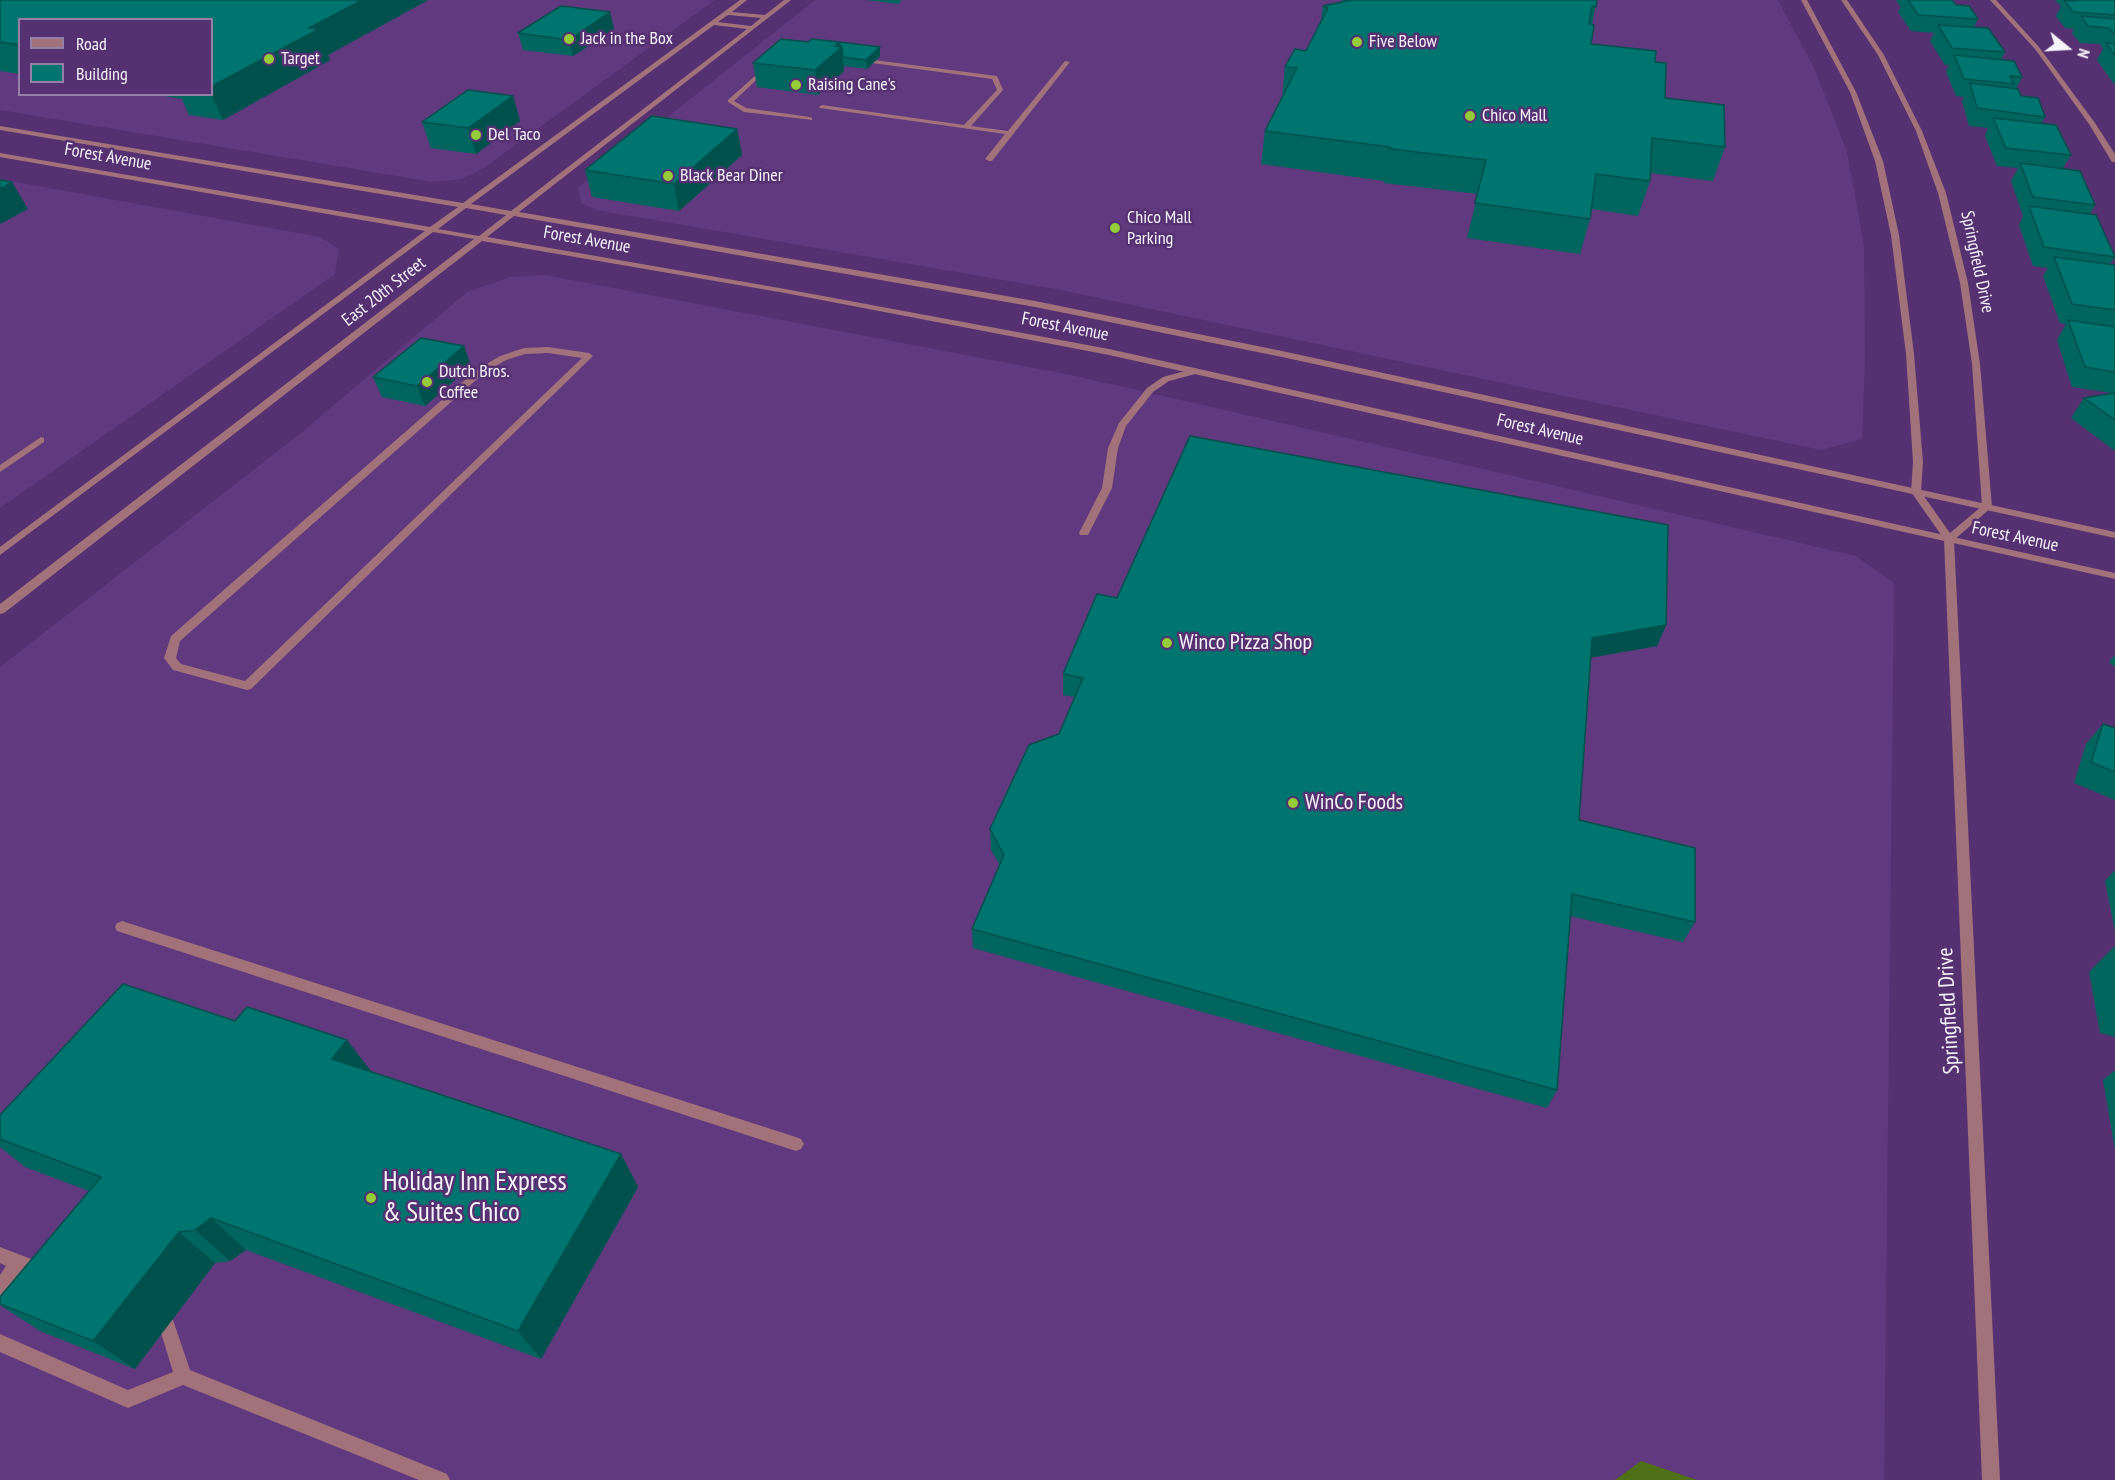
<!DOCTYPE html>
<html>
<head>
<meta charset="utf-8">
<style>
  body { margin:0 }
  #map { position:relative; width:2115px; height:1480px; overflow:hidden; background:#553171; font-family:"PT Sans Narrow",sans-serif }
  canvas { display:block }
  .legend { position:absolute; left:18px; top:18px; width:195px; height:78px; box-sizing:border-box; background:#553171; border:2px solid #957ea8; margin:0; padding:8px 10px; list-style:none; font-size:18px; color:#f6f2fa }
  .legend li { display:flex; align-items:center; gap:12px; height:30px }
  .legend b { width:30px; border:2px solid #957ea8 }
  .north { position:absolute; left:2037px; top:18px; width:60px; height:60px; -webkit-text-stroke:4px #553171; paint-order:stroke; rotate:108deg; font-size:16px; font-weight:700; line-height:24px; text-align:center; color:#f6f2fa }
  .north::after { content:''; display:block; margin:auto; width:21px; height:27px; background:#f6f2fa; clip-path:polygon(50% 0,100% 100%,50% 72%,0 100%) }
</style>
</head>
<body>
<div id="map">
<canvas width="2115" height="1480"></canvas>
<ul class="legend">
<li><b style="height:8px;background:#a1727a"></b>Road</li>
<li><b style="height:16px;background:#00746e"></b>Building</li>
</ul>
<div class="north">N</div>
</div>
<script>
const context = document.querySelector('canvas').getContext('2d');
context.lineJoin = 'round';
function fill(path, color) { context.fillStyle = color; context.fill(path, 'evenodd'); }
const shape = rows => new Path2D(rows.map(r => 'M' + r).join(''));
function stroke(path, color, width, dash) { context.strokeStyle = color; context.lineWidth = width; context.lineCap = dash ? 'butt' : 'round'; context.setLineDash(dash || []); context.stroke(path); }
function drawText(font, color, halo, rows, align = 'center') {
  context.font = font + ' "PT Sans Narrow",sans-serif'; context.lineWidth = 5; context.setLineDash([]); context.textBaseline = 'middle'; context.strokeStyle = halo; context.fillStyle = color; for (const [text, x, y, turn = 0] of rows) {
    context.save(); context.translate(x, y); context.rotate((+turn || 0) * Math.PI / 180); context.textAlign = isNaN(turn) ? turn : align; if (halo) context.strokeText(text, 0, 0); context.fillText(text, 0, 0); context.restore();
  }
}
fill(shape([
  [715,0,484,168,462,179,433,182,0,110,0,1,2,0],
  [20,20,212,20,212,94,20,94],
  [815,0,1778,0,1816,72,1847,152,1864,246,1865,360,1862,439,1821,450,1061,290,596,210,581,203,578,188],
  [0,179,320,237,339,249,335,274,0,508],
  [545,275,1071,375,1492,471,1856,556,1894,583,1884,1480,0,1480,0,667,301,433,467,292,510,277]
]), '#60397f');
fill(shape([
  [1641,1461,1697,1480,1615,1480]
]), '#4f7017');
fill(shape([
  [874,60,997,76,1003,90,971,126,1008,131,1065,61,1070,62,992,161,989,161,985,159,1005,134,820,108,819,107,822,105,964,125,997,90,992,79,872,63,871,62,874,60],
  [766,66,768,67,768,69,734,101,746,108,810,117,812,118,812,120,744,112,728,102,728,100,766,66],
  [548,347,589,353,593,356,251,689,247,690,173,670,164,658,171,636,458,386,478,369,500,356,524,348,548,347],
  [548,353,582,358,245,681,181,664,176,658,180,641,484,373,506,360,525,354,548,353],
  [1196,368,1200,371,1199,373,1169,381,1153,392,1126,426,1118,448,1112,488,1088,535,1080,535,1079,533,1102,488,1108,448,1119,423,1147,388,1163,377,1196,368],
  [41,437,44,438,44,442,0,472,0,465,41,437],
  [122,921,796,1137,801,1139,804,1144,801,1149,796,1151,117,931,115,927,117,923,122,921],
  [0,1247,47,1265,49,1271,47,1277,41,1279,21,1271,6,1296,0,1298,0,1275,6,1266,0,1263,0,1247],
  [167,1318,173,1320,190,1370,447,1474,450,1480,419,1480,183,1385,128,1408,0,1352,0,1334,128,1390,173,1372,159,1326,161,1320,167,1318]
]), '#a1727a');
fill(shape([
  [1801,0,1807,0,1856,92,1883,161,1899,235,1914,354,1923,462,1921,492,1950,533,1982,506,1972,364,1960,283,1938,193,1916,131,1878,55,1841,0,1847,0,1884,55,1922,131,1946,193,1968,283,1980,364,1992,507,1954,540,2000,1480,1982,1480,1944,539,1911,492,1913,462,1906,354,1891,235,1875,161,1850,92,1801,0],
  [1990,0,1996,0,2039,47,2095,123,2115,154,2115,162,2112,162,2089,124,2035,49,1990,0]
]), '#a1727a');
fill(shape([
  [740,0,747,0,732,12,765,15,784,0,791,0,519,212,1035,301,1282,351,2115,532,2115,538,1282,357,1035,307,514,216,487,237,785,289,1109,349,2115,573,2115,579,1109,355,785,293,482,241,4,613,0,614,0,604,474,239,433,232,0,555,0,547,425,231,0,157,0,153,430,227,458,207,0,130,0,126,463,203,740,0],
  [728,15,761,18,751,26,718,22,728,15],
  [714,25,747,29,511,211,471,204,714,25],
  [466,208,506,215,479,236,438,229,466,208]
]), '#a1727a');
fill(shape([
  [0,0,428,0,328,55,330,60,223,120,189,115,182,99,153,94,212,94,212,20,20,20,20,74,0,71],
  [866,0,902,0,898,4],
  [1341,0,1597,0,1592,24,1591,44,1655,62,1665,98,1725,147,1713,181,1650,173,1650,181,1638,216,1592,209,1590,219,1580,254,1467,238,1478,194,1384,183,1384,181,1261,164,1265,131,1282,98,1285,67,1306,51,1321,20,1323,6,1344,2],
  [1896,0,1952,0,1956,5,1978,19,1974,27,2005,52,2001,60,2022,77,2016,89,2021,96,2045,117,2041,124,2071,155,2063,168,2095,205,2090,214,2115,257,2110,264,2115,265,2115,451,2071,418,2084,398,2112,393,2072,387,2057,340,2066,324,2060,323,2043,276,2048,268,2033,266,2019,225,2023,216,2011,181,2018,168,1997,166,1985,136,1988,128,1969,126,1962,101,1964,97,1956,96,1946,72,1949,65,1945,65,1930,41,1934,33,1911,31,1898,12,1901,6,1900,6],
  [2055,0,2115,0,2115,85,2114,84,2097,60,2103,49,2100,44,2080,43,2072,33,2074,29,2065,28,2056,16,2061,6],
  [614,29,573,56,523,50,518,33],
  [808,42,880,56,867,69,844,66,844,71,818,95,757,87,753,63],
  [513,96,520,121,476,154,431,148,422,122],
  [737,129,742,155,679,211,592,197,585,170],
  [464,346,471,366,425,406,382,397,373,377],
  [1117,598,1666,625,1657,646,1591,657,1579,820,1695,922,1683,942,1570,916,1557,1090,1547,1108,973,948,972,929,1000,865,991,850,990,829,1059,734,1075,697,1063,695,1063,674],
  [2115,655,2115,667,2109,662],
  [2103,724,2115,728,2115,800,2074,783,2086,744],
  [2115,870,2115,931,2105,881],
  [2115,946,2115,1037,2100,1033,2089,972],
  [235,1021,347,1040,371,1072,621,1154,638,1187,541,1359,246,1250,230,1261,215,1263,135,1369,40,1331,0,1305,0,1297,89,1191,25,1167,0,1147,0,1115],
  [2115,1070,2115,1150,2103,1080]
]), '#00645f');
fill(shape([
  [362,0,428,0,328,55,330,60,223,120,211,94,212,86,309,28],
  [610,12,614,29,573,56,569,40],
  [839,42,842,47,844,71,818,95,815,70],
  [880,47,880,56,867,69,866,60],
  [513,96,520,121,476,154,468,128],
  [737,129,742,155,679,211,674,184],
  [12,182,28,209,0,224,0,189],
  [464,346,471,366,425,406,417,386],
  [1666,625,1657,646,1584,659,1592,638],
  [347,1040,374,1075,332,1059],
  [621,1154,638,1187,541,1359,518,1331],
  [211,1218,246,1250,230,1261,195,1230],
  [179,1232,215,1263,135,1369,93,1341]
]), '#00514d');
const building = shape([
  [0,0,362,0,309,28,319,29,212,86,212,20,20,20,20,45,0,42,0,0],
  [1352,0,1597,0,1596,7,1592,6,1589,24,1594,25,1591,44,1656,51,1655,62,1666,63,1665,98,1724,105,1725,147,1652,138,1650,181,1596,174,1590,219,1475,203,1486,160,1390,149,1390,147,1265,131,1297,68,1285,67,1295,49,1306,51,1328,8,1323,6,1352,0],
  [1908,0,1952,0,1956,5,1969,6,1978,19,1918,15,1908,0],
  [2064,0,2076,1,2075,0,2115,0,2115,15,2073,12,2064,0],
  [561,6,610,12,569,40,518,33,561,6],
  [2081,16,2115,19,2115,35,2109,28,2088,26,2081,16],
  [1938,25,1988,28,2005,52,1952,48,1938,25],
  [781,39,808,42,812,39,839,42,835,46,842,47,815,70,753,63,781,39],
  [839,42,880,47,866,60,843,57,842,47,840,46,839,42],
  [2106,43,2115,44,2115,56,2106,43],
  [1954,55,2014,61,2022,77,2010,76,2014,84,1964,79,1954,55],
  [1970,83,2018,89,2021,96,2038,98,2045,117,1977,108,1970,83],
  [468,90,513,96,468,128,422,122,468,90],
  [652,116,737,129,674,184,585,170,652,116],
  [1993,118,2056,125,2071,155,2006,148,1993,118],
  [2020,163,2080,171,2095,205,2033,197,2020,163],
  [0,180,12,182,0,189,0,180],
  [2029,206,2096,215,2115,257,2044,247,2029,206],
  [2054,257,2115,265,2115,310,2072,304,2054,257],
  [2068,320,2115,327,2115,372,2085,367,2068,320],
  [421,338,464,346,417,386,373,377,421,338],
  [2115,393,2115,420,2084,398,2115,393],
  [1190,436,1668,525,1666,625,1592,638,1579,820,1695,848,1695,922,1572,894,1557,1090,972,929,1004,855,990,829,1029,745,1059,734,1083,678,1063,674,1097,594,1117,598,1190,436],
  [2103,724,2115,728,2115,772,2091,762,2103,724],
  [123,984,235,1021,247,1007,347,1040,332,1059,621,1154,518,1331,211,1218,195,1230,179,1232,93,1341,0,1304,0,1297,101,1177,0,1139,0,1115,123,984]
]);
fill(building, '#00746e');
stroke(building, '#00514d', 1.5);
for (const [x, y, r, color] of [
  [569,39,6,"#95cc3a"],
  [1357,42,6,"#95cc3a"],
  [269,59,6,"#95cc3a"],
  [796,85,6,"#95cc3a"],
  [1470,116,6,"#95cc3a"],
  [476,135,6,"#95cc3a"],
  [668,176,6,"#95cc3a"],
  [1115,228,6,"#95cc3a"],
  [427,382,6,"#95cc3a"],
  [1167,643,6,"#95cc3a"],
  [1293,803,6,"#95cc3a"],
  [371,1198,6,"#95cc3a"]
]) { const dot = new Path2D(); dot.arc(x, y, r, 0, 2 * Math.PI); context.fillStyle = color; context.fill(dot); stroke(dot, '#553171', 2); }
drawText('18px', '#f6f2fa', '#553171', [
  ["Jack in the Box",581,39],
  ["Five Below",1369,42],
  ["Target",281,59],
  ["Raising Cane's",808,85],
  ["Chico Mall",1482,116],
  ["Del Taco",488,135],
  ["Black Bear Diner",680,176],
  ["Chico Mall",1127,218],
  ["Parking",1127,239],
  ["Dutch Bros.",439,372],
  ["Coffee",439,393]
], 'left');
drawText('18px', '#f6f2fa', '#553171', [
  ["Forest Avenue",108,157,10],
  ["Forest Avenue",587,240,10],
  ["Springfield Drive",1977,262,78],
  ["East 20th Street",384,292,-38],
  ["Forest Avenue",1065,327,11],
  ["Forest Avenue",1540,430,13],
  ["Forest Avenue",2015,537,12]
]);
drawText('22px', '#f6f2fa', '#553171', [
  ["Winco Pizza Shop",1179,643],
  ["WinCo Foods",1305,803]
], 'left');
drawText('22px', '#f6f2fa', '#553171', [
  ["Springfield Drive",1949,1011,-93]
]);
drawText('27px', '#f6f2fa', '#553171', [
  ["Holiday Inn Express",383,1182],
  ["& Suites Chico",383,1213]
], 'left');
</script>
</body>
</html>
